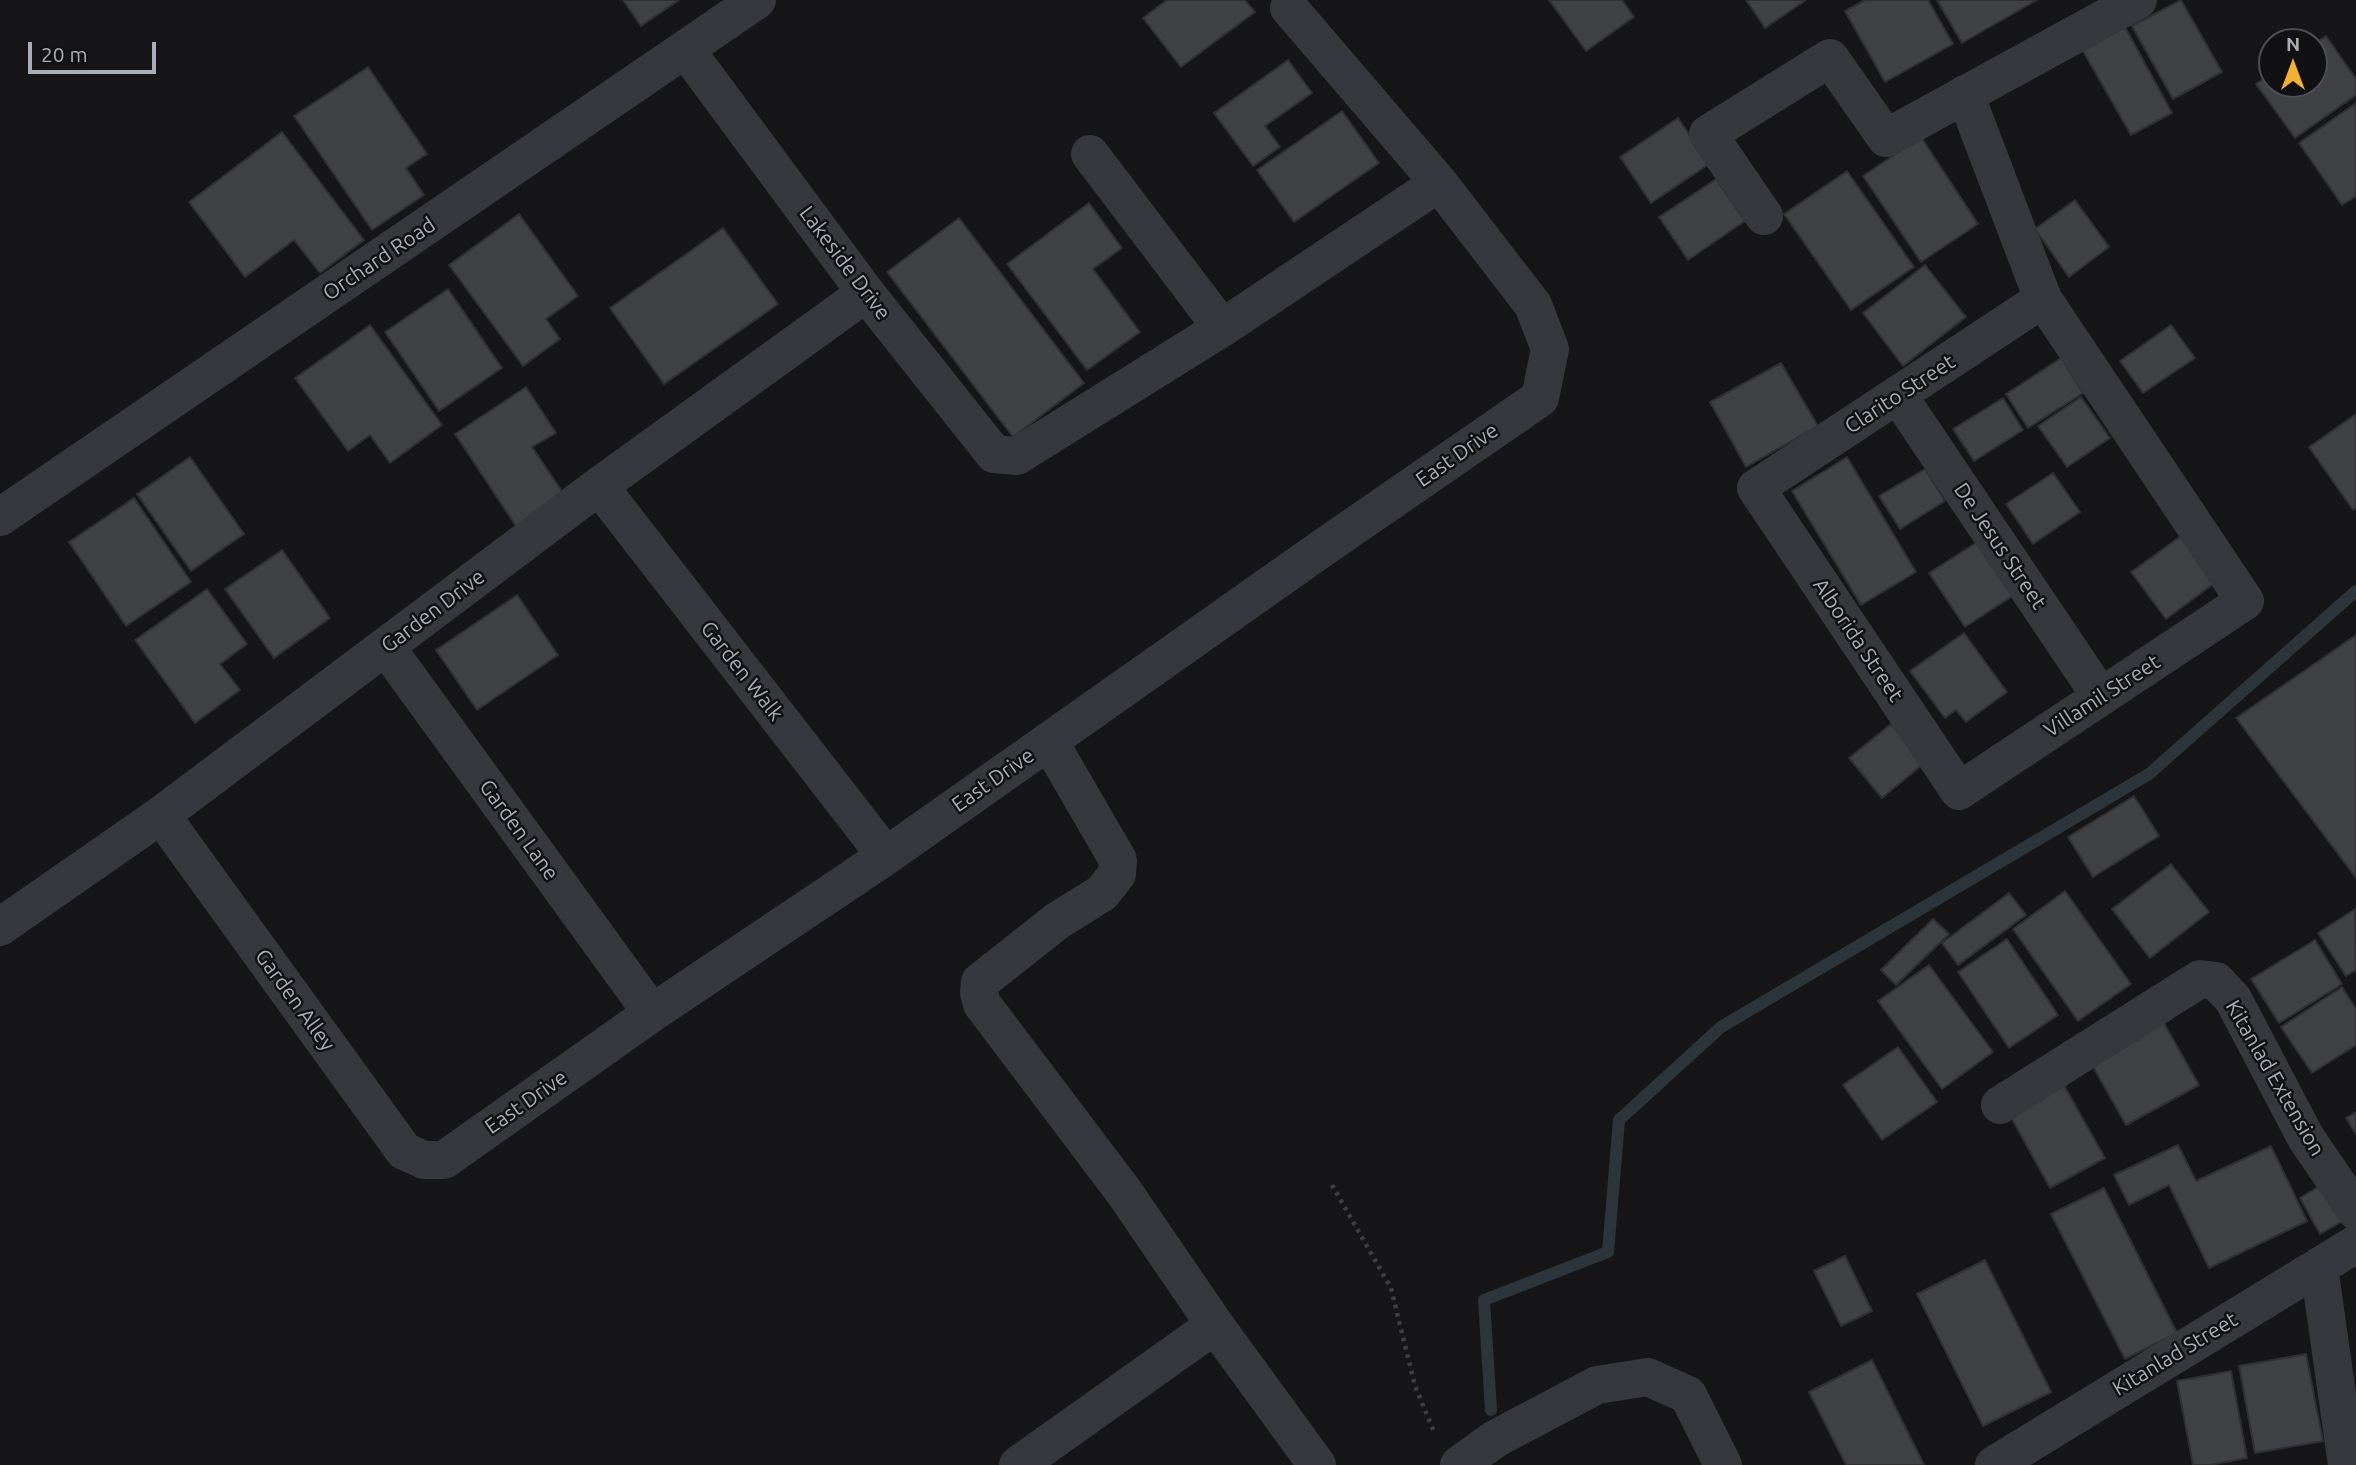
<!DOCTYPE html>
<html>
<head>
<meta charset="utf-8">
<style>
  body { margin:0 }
  #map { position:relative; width:2356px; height:1465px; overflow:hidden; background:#161618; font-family:Ubuntu,sans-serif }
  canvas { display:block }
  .north { position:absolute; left:2258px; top:28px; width:70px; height:70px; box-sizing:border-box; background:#111113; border:2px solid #4d4f55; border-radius:50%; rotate:0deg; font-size:19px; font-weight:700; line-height:28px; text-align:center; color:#a8adb8 }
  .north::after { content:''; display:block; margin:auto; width:24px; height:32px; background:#f2b134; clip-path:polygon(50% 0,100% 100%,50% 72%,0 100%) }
  .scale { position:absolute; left:28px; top:42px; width:128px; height:32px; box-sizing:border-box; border:4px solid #a8adb8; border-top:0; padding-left:9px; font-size:21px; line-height:24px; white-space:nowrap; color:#a8adb8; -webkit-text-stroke:5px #111113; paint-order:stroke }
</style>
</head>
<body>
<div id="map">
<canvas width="2356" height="1465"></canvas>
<div class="north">N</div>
<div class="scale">20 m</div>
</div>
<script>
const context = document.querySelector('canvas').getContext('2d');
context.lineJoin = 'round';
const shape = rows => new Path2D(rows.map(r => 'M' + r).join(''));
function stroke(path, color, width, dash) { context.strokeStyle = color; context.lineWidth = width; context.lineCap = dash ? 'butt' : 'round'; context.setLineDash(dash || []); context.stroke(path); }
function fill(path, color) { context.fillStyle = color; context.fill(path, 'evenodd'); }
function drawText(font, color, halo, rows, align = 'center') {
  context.font = font + ' Ubuntu,sans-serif'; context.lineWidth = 5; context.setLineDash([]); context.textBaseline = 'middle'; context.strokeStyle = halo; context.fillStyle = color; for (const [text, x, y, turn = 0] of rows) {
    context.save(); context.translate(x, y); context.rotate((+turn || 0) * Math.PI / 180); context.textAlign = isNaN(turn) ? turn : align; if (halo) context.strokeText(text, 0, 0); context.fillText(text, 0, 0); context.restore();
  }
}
stroke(shape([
  [1491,1410,1484,1300,1608,1252,1619,1120,1721,1027,2149,774,2356,591]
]), '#2c353c', 12);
const building = shape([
  [623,0,679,0,641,26,623,0],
  [1167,0,1245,0,1255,12,1181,67,1143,18,1167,0],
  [1549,0,1622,0,1634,17,1586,51,1549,0],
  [1746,0,1806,0,1765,28,1746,0],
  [1865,0,1928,0,1953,44,1885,82,1845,11,1865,0],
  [1937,0,2037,0,1962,43,1937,0],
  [2181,0,2222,72,2173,99,2132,26,2181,0],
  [2125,27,2172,113,2131,135,2083,51,2125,27],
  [2326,36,2356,79,2356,95,2295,138,2256,84,2272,73,2272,84,2314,84,2314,44,2326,36],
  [1288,60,1312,93,1265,126,1280,147,1253,166,1214,113,1288,60],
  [368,67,427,154,406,168,424,195,372,230,294,116,368,67],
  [2356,103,2356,196,2342,205,2299,143,2356,103],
  [1342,111,1379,163,1294,222,1257,170,1342,111],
  [1678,118,1709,164,1651,203,1620,157,1678,118],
  [282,132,364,240,320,273,294,240,245,277,189,202,282,132],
  [1921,137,1978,224,1921,262,1863,176,1921,137],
  [1847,171,1914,267,1851,310,1784,214,1847,171],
  [1716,179,1745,221,1688,260,1659,217,1716,179],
  [2075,200,2109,247,2069,277,2035,229,2075,200],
  [1089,203,1122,248,1093,269,1140,332,1087,370,1007,264,1089,203],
  [519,214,578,296,546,319,560,339,523,366,449,265,519,214],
  [959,218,1084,383,1013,437,887,272,959,218],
  [723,228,778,304,664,384,610,308,723,228],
  [1925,265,1966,317,1903,366,1863,313,1925,265],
  [448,289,502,368,439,411,385,332,448,289],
  [370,325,442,425,390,463,370,435,348,451,295,378,370,325],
  [2171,325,2195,358,2143,393,2120,361,2171,325],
  [2061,358,2083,393,2028,428,2006,394,2061,358],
  [1781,363,1818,426,1746,467,1710,402,1781,363],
  [526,387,556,433,532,447,568,500,520,532,455,434,526,387],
  [2081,397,2110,438,2067,467,2038,426,2081,397],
  [2003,398,2023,430,1974,461,1953,429,2003,398],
  [2356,414,2356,508,2353,510,2309,447,2356,414],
  [190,457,244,534,191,571,137,494,190,457],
  [1847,457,1916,572,1861,605,1792,491,1847,457],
  [1925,469,1945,501,1900,529,1879,496,1925,469],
  [2053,473,2080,512,2033,544,2006,504,2053,473],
  [134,498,191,582,126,626,69,542,134,498],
  [2181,536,2216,582,2166,619,2131,572,2181,536],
  [1982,539,2017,593,1965,627,1929,573,1982,539],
  [282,550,330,618,274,658,225,589,282,550],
  [207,589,247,644,220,664,240,690,195,723,135,640,207,589],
  [517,595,558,655,477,710,436,650,517,595],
  [1964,633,2007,692,1966,722,1956,710,1945,718,1910,671,1964,633],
  [2356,635,2356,878,2236,718,2356,635],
  [1891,724,1923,764,1882,798,1849,758,1891,724],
  [2134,796,2159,836,2093,877,2068,837,2134,796],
  [2171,864,2209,912,2150,958,2112,909,2171,864],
  [2065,891,2131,984,2078,1021,2013,929,2065,891],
  [2009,893,2026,915,1958,965,1942,943,2009,893],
  [2355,909,2356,970,2346,976,2318,933,2355,909],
  [1933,919,1949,934,1896,985,1881,970,1933,919],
  [2007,939,2058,1015,2009,1048,1958,972,2007,939],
  [2315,940,2342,984,2279,1023,2251,979,2315,940],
  [1929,965,1993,1052,1942,1089,1878,1001,1929,965],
  [2342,987,2356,1009,2356,1045,2312,1073,2281,1027,2342,987],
  [2161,1018,2199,1085,2126,1125,2088,1058,2161,1018],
  [1898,1047,1937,1102,1882,1140,1843,1085,1898,1047],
  [2061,1080,2105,1158,2050,1188,2007,1110,2061,1080],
  [2356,1112,2356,1134,2346,1118,2356,1112],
  [2178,1145,2196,1181,2271,1146,2307,1221,2209,1268,2169,1185,2129,1205,2114,1175,2178,1145],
  [2328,1181,2348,1218,2320,1234,2300,1198,2328,1181],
  [2104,1188,2177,1333,2125,1359,2051,1214,2104,1188],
  [1845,1256,1872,1311,1841,1326,1814,1271,1845,1256],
  [1985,1260,2051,1392,1983,1426,1917,1294,1985,1260],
  [2306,1354,2323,1441,2255,1453,2239,1366,2306,1354],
  [1872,1360,1924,1465,1846,1465,1809,1392,1872,1360],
  [2231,1371,2247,1458,2210,1465,2193,1465,2177,1381,2231,1371]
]);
fill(building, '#404145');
stroke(building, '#303034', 2);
stroke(shape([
  [1332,1185,1391,1288,1415,1386,1434,1432]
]), '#3d3f44', 4.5, [3.5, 5]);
stroke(shape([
  [686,50,866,293,994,454,1017,456,1222,328,1439,183],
  [1965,94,2043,299,2245,601,1959,791,1756,488,2043,299],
  [1090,154,1222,328],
  [1764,216,1708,134,1830,58,1886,138,2138,0],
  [1898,395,2101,697],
  [599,486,886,856],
  [0,517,757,0],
  [386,647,652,1013],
  [1049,741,1118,860,1117,874,1102,893,1057,921,980,982,979,993,982,1004,1124,1192,1215,1325,1317,1465],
  [161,815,404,1151,424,1160,444,1160,652,1013,886,856,1324,547,1540,398,1550,349,1533,305,1439,183,1289,8],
  [0,927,161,815,599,486,866,293],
  [2000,1105,2200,979,2216,981,2233,999,2306,1138,2356,1211],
  [2319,1267,2347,1465],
  [1018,1465,1215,1325],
  [1459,1465,1495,1439,1597,1385,1648,1377,1688,1395,1723,1465],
  [1994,1465,2356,1244]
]), '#37383d', 38);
drawText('21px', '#a8adb8', '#111113', [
  ["Orchard Road",379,259,-34],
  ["Lakeside Drive",845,263,53],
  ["Clarito Street",1900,394,-33],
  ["East Drive",1457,455,-35],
  ["De Jesus Street",2000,546,56],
  ["Garden Drive",433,611,-37],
  ["Alborida Street",1858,640,56],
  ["Garden Walk",742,671,52],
  ["Villamil Street",2102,696,-33],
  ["East Drive",993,780,-35],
  ["Garden Lane",519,830,54],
  ["Garden Alley",295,1000,54],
  ["Kitanlad Extension",2275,1078,60],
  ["East Drive",526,1102,-35],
  ["Kitanlad Street",2175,1354,-31]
]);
</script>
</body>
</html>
